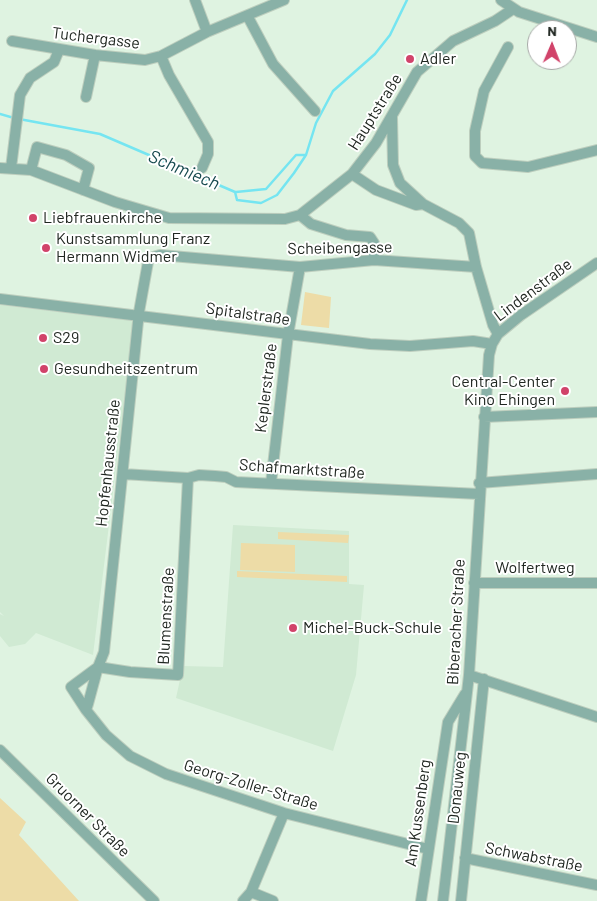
<!DOCTYPE html>
<html>
<head>
<meta charset="utf-8">
<style>
  body { margin:0 }
  #map { position:relative; width:597px; height:901px; overflow:hidden; background:#dff3e1; font-family:Barlow,sans-serif }
  canvas { display:block }
  .north { position:absolute; left:527px; top:20px; width:50px; height:50px; box-sizing:border-box; background:#fff; border:1px solid #a6a9a6; border-radius:50%; rotate:1deg; font-size:14px; font-weight:700; line-height:20px; text-align:center; color:#202721 }
  .north::after { content:''; display:block; margin:auto; width:18px; height:22px; background:#d1436a; clip-path:polygon(50% 0,100% 100%,50% 72%,0 100%) }
</style>
</head>
<body>
<div id="map">
<canvas width="597" height="901"></canvas>
<div class="north">N</div>
</div>
<script>
const context = document.querySelector('canvas').getContext('2d');
context.lineJoin = 'round';
function fill(path, color) { context.fillStyle = color; context.fill(path, 'evenodd'); }
const shape = rows => new Path2D(rows.map(r => 'M' + r).join(''));
function stroke(path, color, width, dash) { context.strokeStyle = color; context.lineWidth = width; context.lineCap = dash ? 'butt' : 'round'; context.setLineDash(dash || []); context.stroke(path); }
function drawText(font, color, halo, rows, align = 'center') {
  context.font = font + ' Barlow,sans-serif'; context.lineWidth = 4; context.setLineDash([]); context.textBaseline = 'middle'; context.strokeStyle = halo; context.fillStyle = color; for (const [text, x, y, turn = 0] of rows) {
    context.save(); context.translate(x, y); context.rotate((+turn || 0) * Math.PI / 180); context.textAlign = isNaN(turn) ? turn : align; if (halo) context.strokeText(text, 0, 0); context.fillText(text, 0, 0); context.restore();
  }
}
fill(shape([
  [0,305,134,321,93,655,36,633,25,644,9,647,0,636,0,614,4,616,0,612],
  [233,525,349,531,349,584,364,585,356,675,333,751,176,698,183,666,223,667]
]), '#d0ead3');
fill(shape([
  [305,292,331,297,329,328,301,325],
  [278,532,349,535,348,543,278,539],
  [241,543,295,545,295,572,240,570],
  [237,571,347,576,347,582,237,577],
  [0,798,26,822,19,835,79,901,0,901]
]), '#eddca7');
stroke(shape([
  [0,114,14,118],
  [19,119,100,134,235,192,237,200,261,203,277,195,294,173,306,155,316,123,333,91,375,54,390,35,407,0],
  [236,192,266,189,296,155,306,155]
]), '#75e5f1', 2.5);
const minor = shape([
  [195,0,207,32],
  [501,0,519,12,597,37],
  [248,17,273,64,315,111],
  [12,41,95,55,145,60,161,56,207,32,284,0],
  [508,47,484,91,475,131,475,156,482,163,528,167,597,150],
  [161,56,169,75,208,142,208,154,202,168],
  [86,97,95,55],
  [392,117,393,165,400,183,423,204,459,223,469,233,476,267,493,325,498,334],
  [0,168,31,170,115,202,169,218,285,219,300,215,352,174,376,143,417,72,453,41,495,21,513,9],
  [11,168,20,95,30,78,54,62,59,50],
  [31,170,37,147,66,155,89,168,83,190],
  [352,174,376,190,416,205,423,204],
  [300,215,311,224,346,235,370,237,374,243,374,260],
  [0,299,370,344,410,346,473,341,492,344],
  [484,417,597,412],
  [123,474,188,478,199,475,215,476,226,477,236,482,479,494],
  [188,478,178,675,130,672,98,667,104,652,139,312,148,262,150,258,160,255,300,267,374,260,476,267],
  [271,483,288,335,300,267],
  [479,483,597,474],
  [474,583,597,583],
  [98,667,88,704,86,710,71,687,98,667],
  [469,675,597,717],
  [86,710,106,735,130,756,166,774,284,813,428,849],
  [0,750,154,901],
  [465,858,597,885],
  [251,892,273,901],
  [243,901,251,892,284,813],
  [421,901,448,722,465,694],
  [443,901,469,675,489,355,492,344,498,334,521,315,597,263],
  [461,901,484,679]
]);
stroke(minor, '#bdcebe', 12);
stroke(minor, '#89b1a7', 10);
for (const [x, y, r, color] of [
  [410,59,5,"#d1436a"],
  [33,218,5,"#d1436a"],
  [46,248,5,"#d1436a"],
  [43,338,5,"#d1436a"],
  [44,369,5,"#d1436a"],
  [565,391,5,"#d1436a"],
  [293,628,5,"#d1436a"]
]) { const dot = new Path2D(); dot.arc(x, y, r, 0, 2 * Math.PI); context.fillStyle = color; context.fill(dot); stroke(dot, '#fff', 2); }
drawText('16px', '#202721', '#fff', [
  ["Tuchergasse",96,38,7],
  ["Hauptstraße",375,112,-58],
  ["Scheibengasse",340,248,-1],
  ["Lindenstraße",533,290,-37],
  ["Spitalstraße",248,314,8],
  ["Keplerstraße",266,388,-83],
  ["Hopfenhausstraße",108,463,-84],
  ["Schafmarktstraße",302,469,4],
  ["Wolfertweg",535,568],
  ["Blumenstraße",166,616,-87],
  ["Biberacher Straße",456,622,-87],
  ["Georg-Zoller-Straße",251,785,17],
  ["Donauweg",457,788,-84],
  ["Am Kussenberg",418,813,-82],
  ["Gruorner Straße",88,815,45],
  ["Schwabstraße",534,857,11]
]);
drawText('16px', '#202721', '#fff', [
  ["Adler",420,59],
  ["Liebfrauenkirche",43,218],
  ["Kunstsammlung Franz",56,239],
  ["Hermann Widmer",56,257],
  ["S29",53,338],
  ["Gesundheitszentrum",54,369],
  ["Central-Center",555,382,"right"],
  ["Kino Ehingen",555,400,"right"],
  ["Michel-Buck-Schule",303,628]
], 'left');
drawText('italic 18px', '#174a4f', '#fff', [
  ["Schmiech",184,170,23]
]);
</script>
</body>
</html>
